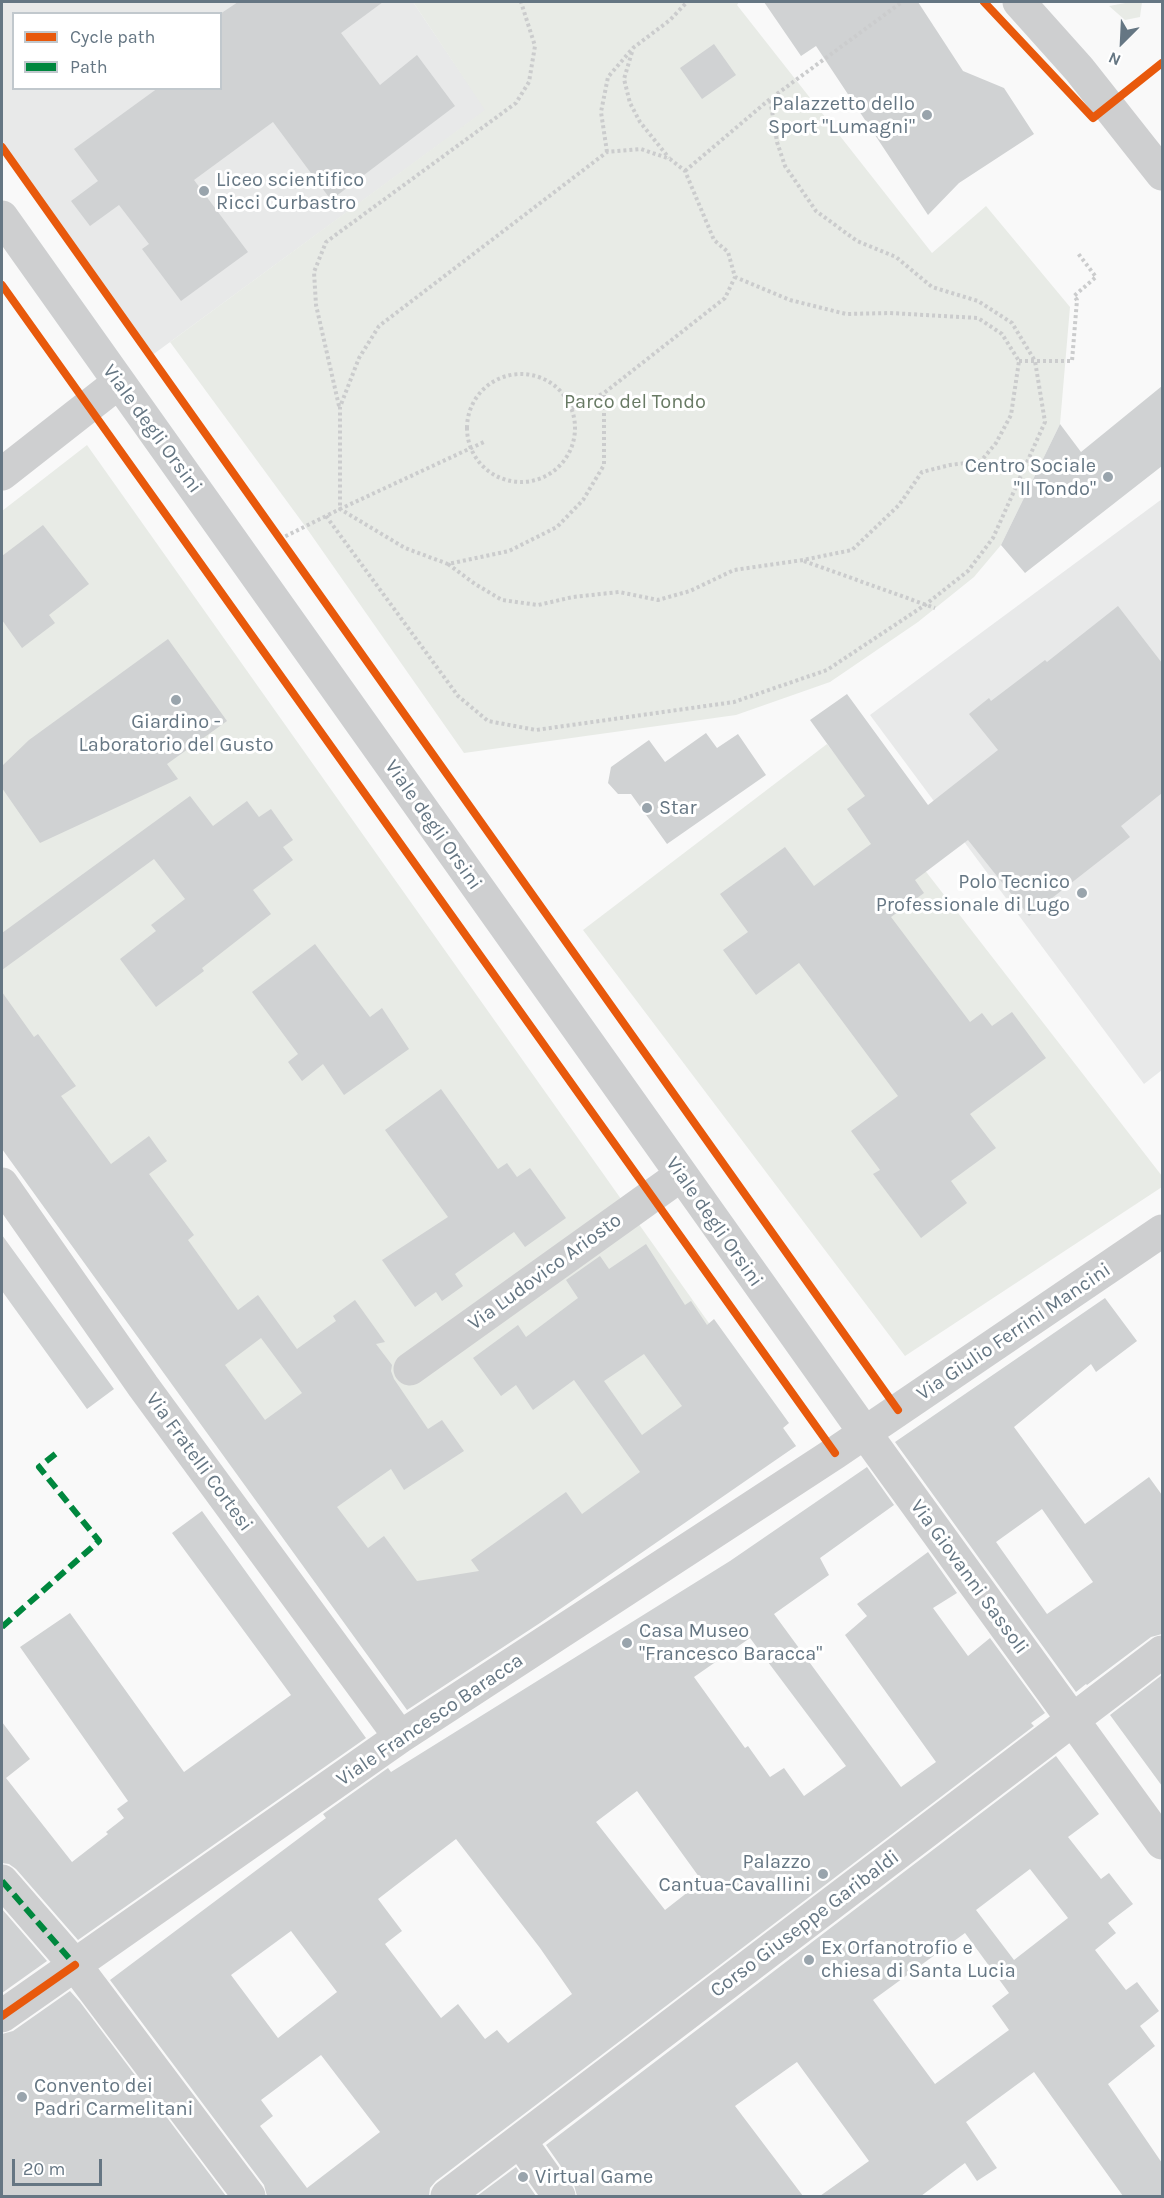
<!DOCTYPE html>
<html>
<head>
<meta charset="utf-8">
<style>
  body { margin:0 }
  #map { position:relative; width:1164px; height:2198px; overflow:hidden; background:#f9f9f9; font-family:Karla,sans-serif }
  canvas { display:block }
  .frame { position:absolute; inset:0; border:3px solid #657683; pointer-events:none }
  .legend { position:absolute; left:12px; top:12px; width:210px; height:78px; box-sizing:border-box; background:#fff; border:2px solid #c1c8cd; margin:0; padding:8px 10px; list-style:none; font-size:18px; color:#657683 }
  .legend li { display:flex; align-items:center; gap:12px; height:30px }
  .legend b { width:30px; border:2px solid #c1c8cd }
  .north { position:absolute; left:1092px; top:12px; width:60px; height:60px; -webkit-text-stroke:4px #fff; paint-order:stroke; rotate:204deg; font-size:16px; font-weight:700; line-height:24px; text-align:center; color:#657683 }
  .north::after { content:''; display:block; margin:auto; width:21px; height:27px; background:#657683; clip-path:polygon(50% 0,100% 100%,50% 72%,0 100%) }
  .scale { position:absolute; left:12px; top:2159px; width:90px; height:27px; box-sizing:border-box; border:3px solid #657683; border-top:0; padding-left:8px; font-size:18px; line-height:21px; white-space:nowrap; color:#657683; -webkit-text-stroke:4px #fff; paint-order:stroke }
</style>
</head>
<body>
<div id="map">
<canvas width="1164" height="2198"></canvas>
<div class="frame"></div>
<ul class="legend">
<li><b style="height:8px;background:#e8590c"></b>Cycle path</li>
<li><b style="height:8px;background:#00873e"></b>Path</li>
</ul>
<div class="north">N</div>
<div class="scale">20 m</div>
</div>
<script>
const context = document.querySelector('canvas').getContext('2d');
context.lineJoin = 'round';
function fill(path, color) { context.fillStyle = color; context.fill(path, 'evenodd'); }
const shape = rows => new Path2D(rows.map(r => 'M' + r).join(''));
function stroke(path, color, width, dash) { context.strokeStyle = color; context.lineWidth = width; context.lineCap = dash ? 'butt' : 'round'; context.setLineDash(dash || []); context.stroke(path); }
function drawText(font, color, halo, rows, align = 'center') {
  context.font = font + ' Karla,sans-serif'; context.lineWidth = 6; context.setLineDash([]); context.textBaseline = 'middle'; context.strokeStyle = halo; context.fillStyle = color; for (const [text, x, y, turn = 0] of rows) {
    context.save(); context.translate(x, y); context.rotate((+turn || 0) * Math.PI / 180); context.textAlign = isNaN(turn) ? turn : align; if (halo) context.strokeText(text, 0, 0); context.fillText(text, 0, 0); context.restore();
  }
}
fill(shape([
  [2,2,413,2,486,110,151,356,2,148],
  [14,14,220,14,220,88,14,88],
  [1162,499,1162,1070,1144,1084,870,715]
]), '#e8e9e9');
fill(shape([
  [413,2,739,2,737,5,932,253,986,206,1070,307,1060,424,1001,545,974,577,918,622,830,682,736,715,464,753,305,526,170,342,485,110],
  [1131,2,1142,2,1140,17,1125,20,1109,6],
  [87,445,796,1446,410,1700,2,1142,2,511],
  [827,744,1162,1176,1162,1187,905,1356,583,930]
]), '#e8ebe6');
fill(shape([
  [238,2,383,2,341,33,380,85,417,55,455,106,331,200,273,122,194,180,248,252,181,301,142,249,149,244,119,205,90,226,71,201,98,181,74,149,158,88,220,88,220,14],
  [764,2,918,2,963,71,1004,88,1034,134,959,183,928,215,816,46,801,56],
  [714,44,736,75,702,99,680,68],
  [1162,386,1162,466,1025,573,1001,545,1060,424,1081,452],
  [43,525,89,584,49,615,55,623,22,648,2,620,2,556],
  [1118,606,1162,663,1162,793,1121,826,1130,837,1029,916,968,840,915,880,924,893,891,917,970,1022,982,1013,992,1026,1012,1012,1046,1058,970,1114,996,1148,951,1181,967,1203,921,1238,873,1174,880,1170,851,1131,898,1096,799,963,756,995,723,950,748,932,720,894,785,847,814,886,871,844,847,809,865,796,810,720,847,694,928,805,998,750,969,714,989,698,991,701,1045,660,1047,662],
  [168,639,227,721,167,764,178,779,40,843,2,788,2,766,29,740],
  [706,733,717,748,738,734,766,775,667,844,631,794,618,794,608,783,611,767,649,740,665,762],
  [190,796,213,826,247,801,259,817,271,809,293,840,283,847,293,860,253,890,271,914,202,968,204,971,156,1007,120,959,156,931,151,925,185,899,154,859,2,970,2,933],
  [315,944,370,1017,382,1008,409,1049,344,1095,323,1064,302,1081,288,1062,298,1054,252,992],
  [2,992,34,1037,38,1034,76,1086,61,1096,111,1164,149,1136,167,1161,149,1174,194,1235,188,1240,238,1310,258,1295,297,1349,336,1321,333,1316,355,1300,385,1342,376,1344,392,1365,391,1371,394,1379,428,1429,442,1420,464,1451,404,1490,391,1469,337,1507,368,1548,384,1536,417,1581,479,1571,471,1560,566,1492,582,1514,640,1472,574,1380,533,1410,516,1385,501,1396,473,1358,518,1325,526,1337,578,1298,566,1280,600,1256,609,1269,646,1244,685,1305,691,1301,707,1325,714,1319,789,1423,783,1428,796,1446,540,1623,407,1710,2,1149],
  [261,1338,302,1393,265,1420,225,1365],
  [644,1354,682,1406,642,1435,604,1381],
  [441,1089,498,1169,507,1163,517,1177,530,1168,566,1218,525,1247,514,1232,455,1274,463,1286,442,1301,436,1292,415,1307,382,1260,448,1217,385,1130],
  [2,1235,114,1389,87,1409,2,1291],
  [1105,1298,1137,1341,1096,1372,1091,1364,1014,1427,1085,1524,1149,1477,1162,1495,1162,1634,1151,1637,1087,1685,1086,1684,1076,1692,895,1442],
  [1042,1509,1093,1582,1047,1614,996,1542],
  [867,1467,894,1505,820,1558,829,1575,774,1614,901,1787,936,1762,845,1635,867,1616,857,1604,928,1552,957,1593,933,1608,968,1656,990,1638,1045,1713,1031,1723,1034,1726,436,2181,430,2188,429,2196,267,2196,264,2185,110,1980,326,1818,323,1814,388,1768,391,1772,730,1561],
  [750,1638,846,1766,804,1796,784,1768,770,1777,748,1746,745,1748,694,1677],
  [637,1791,702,1881,665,1910,596,1822],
  [456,1839,540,1948,572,1994,508,2043,497,2030,485,2039,458,2004,441,2018,385,1944,402,1931,378,1899],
  [291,1931,337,1992,278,2038,231,1975],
  [321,2055,380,2132,307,2188,260,2126,273,2116,261,2100],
  [202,1511,366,1738,78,1940,16,1869,9,1864,2,1863,2,1722,30,1759,6,1778,72,1862,108,1834,106,1832,124,1818,117,1809,128,1801,20,1647,70,1613,184,1772,291,1695,172,1533],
  [1162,1675,1162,1786,1110,1715],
  [1056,1756,1099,1814,1068,1837,1101,1879,1109,1873,1133,1904,1108,1923,1116,1933,1095,1950,1126,1990,1137,1982,1159,2011,1140,2026,1155,2046,1108,2084,1162,2163,1162,2196,1123,2196,1034,2072,966,2122,997,2168,977,2181,965,2163,921,2196,820,2196,869,2161,797,2062,735,2106,803,2196,577,2196,574,2185,546,2145],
  [1030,1869,1068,1918,1014,1960,976,1910],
  [965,1933,1009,1993,992,2006,1009,2030,935,2084,873,2000],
  [2,1909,47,1961,2,1993],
  [70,1991,80,2002,226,2196,2,2196,2,2034,13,2031],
  [516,2167,536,2196,477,2196]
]), '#d0d2d3');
stroke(shape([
  [632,52,624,79,630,103,640,122,669,158],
  [607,152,601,112,608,77,633,48,670,20,687,2],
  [685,171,770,99,902,2],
  [1019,361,1072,361,1077,300,1074,296,1096,277,1077,252],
  '467 428a54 54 0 1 1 108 0a54 54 0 1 1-108 0Z',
  [339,406,316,305,314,272,326,242,516,103,529,82,535,46,521,2],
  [572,408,604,393],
  [326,516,458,696,488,721,536,730,734,702,827,670,925,605,968,571,993,538,1045,422,1035,361,1012,323,978,301,932,287,896,257,857,241,816,211,785,166,777,142,770,99],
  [280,539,340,509,405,548,448,564,509,551,557,527,583,500,604,465,604,393,725,298,735,277,728,252,714,240,685,171,670,159,641,149,607,152,379,326,359,358,340,407,340,509,484,442],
  [804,561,935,608],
  [448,564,475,584,502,600,538,605,573,597,619,592,658,600,690,591,734,570,803,560,852,550,899,505,922,472,950,465,981,461,996,443,1011,415,1019,361,1002,334,978,318,890,313,846,314,790,300,735,277]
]), '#cbcccd', 4, [3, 3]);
stroke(shape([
  [1019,2,1079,69,1162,174],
  [2,217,865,1433,1162,1843],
  [2,474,118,383],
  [2,1184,143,1386,400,1737],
  [410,1369,681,1175],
  [2,1881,75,1965,249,2196],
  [2,2016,400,1737,835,1453,1162,1231],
  [520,2141,559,2196],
  [447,2196,1162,1652]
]), '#cecfd0', 33);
stroke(shape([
  [2,1627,99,1541,39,1467,59,1451],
  [2,1881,75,1965,71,1968]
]), '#00873e', 6, [12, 6]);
stroke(shape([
  [984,2,1093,118,1162,63],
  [2,147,898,1410],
  [2,285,835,1453],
  [2,2016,75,1965]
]), '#e8590c', 8);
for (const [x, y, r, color] of [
  [927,115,6,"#99a4ac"],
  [204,191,6,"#99a4ac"],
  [1108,477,6,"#99a4ac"],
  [176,700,6,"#99a4ac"],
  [647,808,6,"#99a4ac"],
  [1082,893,6,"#99a4ac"],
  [627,1643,6,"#99a4ac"],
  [823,1874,6,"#99a4ac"],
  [809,1960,6,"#99a4ac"],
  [22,2097,6,"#99a4ac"],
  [523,2177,6,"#99a4ac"]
]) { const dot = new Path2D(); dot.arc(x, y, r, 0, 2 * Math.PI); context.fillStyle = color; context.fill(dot); stroke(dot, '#fff', 2); }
drawText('20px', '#657683', '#fff', [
  ["Palazzetto dello",915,104,"right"],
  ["Sport \"Lumagni\"",915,127,"right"],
  ["Liceo scientifico",216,180],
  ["Ricci Curbastro",216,203],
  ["Centro Sociale",1096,466,"right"],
  ["\"Il Tondo\"",1096,489,"right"],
  ["Giardino -",176,722,"center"],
  ["Laboratorio del Gusto",176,745,"center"],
  ["Star",659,808],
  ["Polo Tecnico",1070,882,"right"],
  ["Professionale di Lugo",1070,905,"right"],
  ["Casa Museo",639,1631],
  ["\"Francesco Baracca\"",639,1654],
  ["Palazzo",811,1862,"right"],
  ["Cantua-Cavallini",811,1885,"right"],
  ["Ex Orfanotrofio e",821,1948],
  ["chiesa di Santa Lucia",821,1971],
  ["Convento dei",34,2086],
  ["Padri Carmelitani",34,2109],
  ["Virtual Game",535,2177]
], 'left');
drawText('20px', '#687a64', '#fff', [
  ["Parco del Tondo",635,402]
]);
drawText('20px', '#657683', '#fff', [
  ["Viale degli Orsini",152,429,54],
  ["Viale degli Orsini",433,825,55],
  ["Viale degli Orsini",714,1222,55],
  ["Via Ludovico Ariosto",545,1272,-36],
  ["Via Giulio Ferrini Mancini",1014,1332,-34],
  ["Via Fratelli Cortesi",199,1462,54],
  ["Via Giovanni Sassoli",969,1577,54],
  ["Viale Francesco Baracca",430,1720,-34],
  ["Corso Giuseppe Garibaldi",805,1924,-37]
]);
</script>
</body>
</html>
